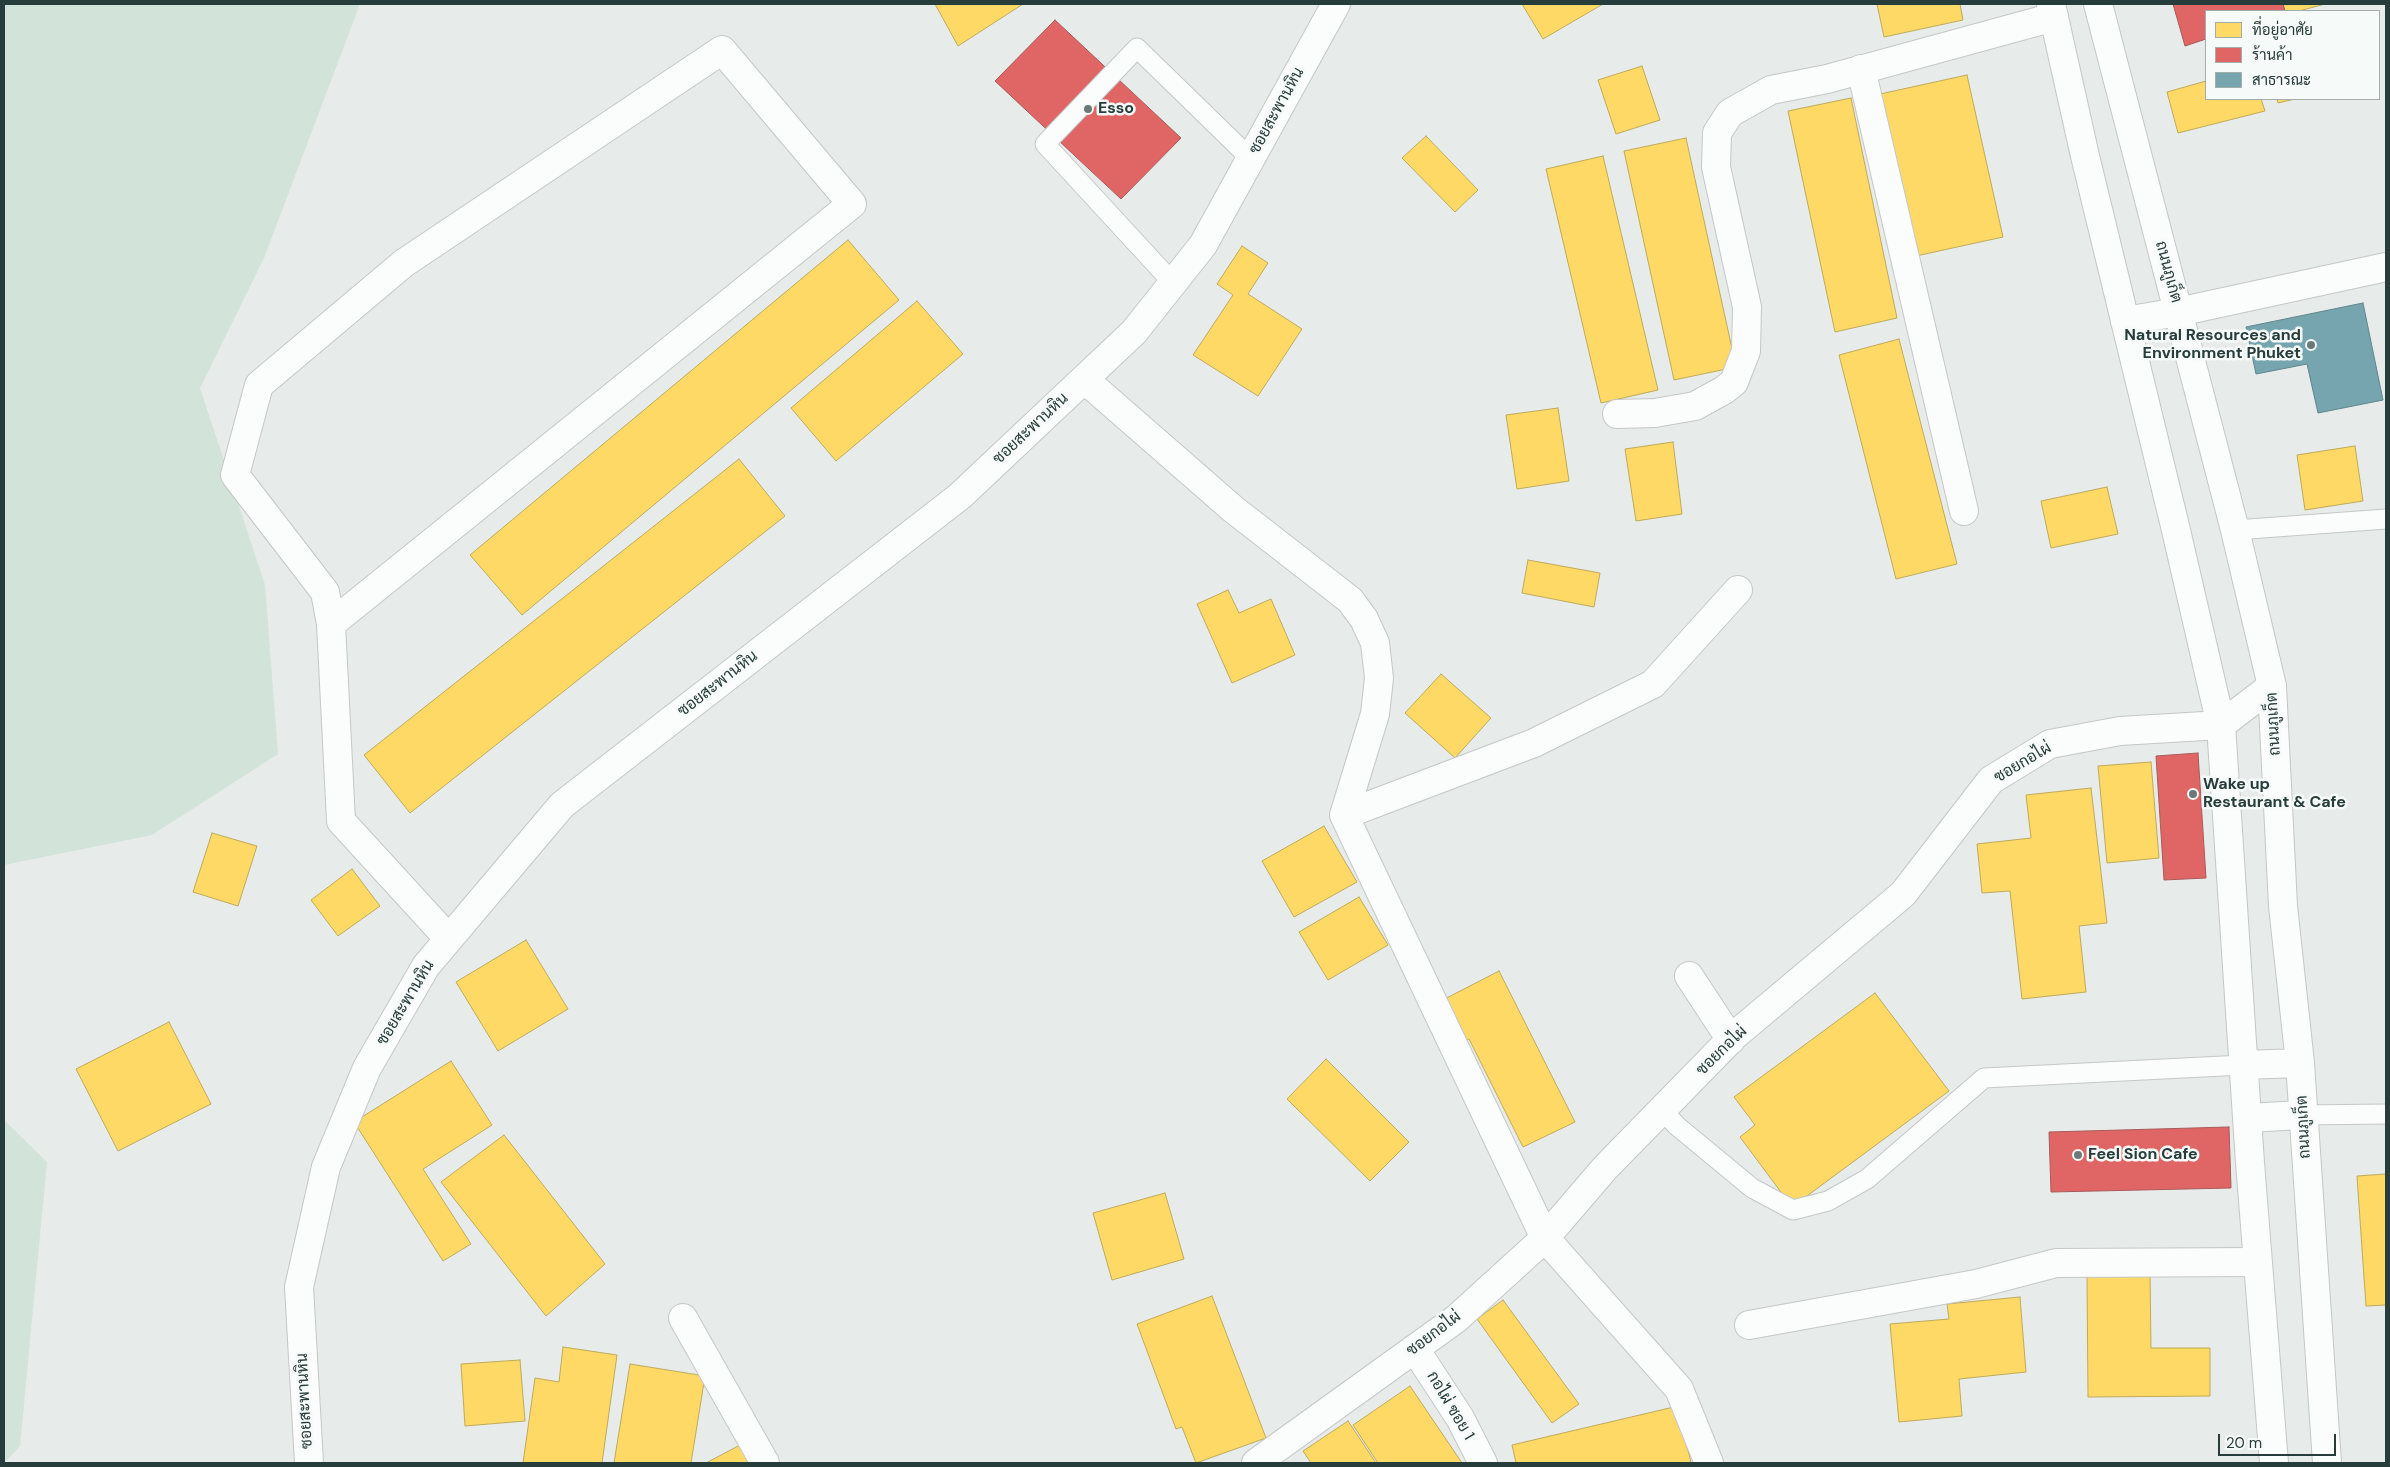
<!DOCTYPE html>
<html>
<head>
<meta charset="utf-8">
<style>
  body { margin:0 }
  #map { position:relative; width:2390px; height:1467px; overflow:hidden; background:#e7ebea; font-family:"DM Sans",Sarabun,sans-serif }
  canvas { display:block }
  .frame { position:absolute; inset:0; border:5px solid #263d3b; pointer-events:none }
  .legend { position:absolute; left:2205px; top:10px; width:175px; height:90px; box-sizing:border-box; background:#f6faf8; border:1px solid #a3aeac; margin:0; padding:6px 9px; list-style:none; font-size:15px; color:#263d3b }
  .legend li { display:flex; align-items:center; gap:10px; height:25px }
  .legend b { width:25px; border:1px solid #a3aeac }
  .scale { position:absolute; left:2218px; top:1434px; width:118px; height:22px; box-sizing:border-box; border:2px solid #263d3b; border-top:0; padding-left:6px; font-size:15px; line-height:18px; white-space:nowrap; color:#263d3b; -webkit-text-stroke:4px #f6faf8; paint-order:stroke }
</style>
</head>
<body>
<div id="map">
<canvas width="2390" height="1467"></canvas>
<div class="frame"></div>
<ul class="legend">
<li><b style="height:14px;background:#ffd966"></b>ที่อยู่อาศัย</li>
<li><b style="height:14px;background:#e06666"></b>ร้านค้า</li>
<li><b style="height:14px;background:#76a5af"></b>สาธารณะ</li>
</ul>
<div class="scale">20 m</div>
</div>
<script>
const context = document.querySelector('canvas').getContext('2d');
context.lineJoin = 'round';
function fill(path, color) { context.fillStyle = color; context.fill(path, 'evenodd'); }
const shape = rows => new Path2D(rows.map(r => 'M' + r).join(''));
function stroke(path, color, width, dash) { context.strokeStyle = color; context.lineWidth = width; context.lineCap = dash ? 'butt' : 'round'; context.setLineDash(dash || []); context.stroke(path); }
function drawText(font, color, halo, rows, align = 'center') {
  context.font = font + ' "DM Sans",Sarabun,sans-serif'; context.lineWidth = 5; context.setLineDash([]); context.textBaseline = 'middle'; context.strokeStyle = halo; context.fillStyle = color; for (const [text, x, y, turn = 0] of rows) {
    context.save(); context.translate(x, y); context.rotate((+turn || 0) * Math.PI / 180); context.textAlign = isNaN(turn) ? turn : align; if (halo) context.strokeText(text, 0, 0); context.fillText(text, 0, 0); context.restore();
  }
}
fill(shape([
  [4,4,360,4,264,258,200,388,265,585,278,754,152,835,4,865],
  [4,1120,47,1162,20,1446,4,1463]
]), '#d2e3da');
const homes = shape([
  [935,4,1023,4,958,46,935,4],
  [1522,4,1603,4,1543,39,1522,4],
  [1877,4,1960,4,1963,20,1884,37,1877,4],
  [2283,4,2325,4,2299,11,2285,11,2283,4],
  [1642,66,1660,120,1616,134,1598,80,1642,66],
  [1967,75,2003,237,1916,256,1880,94,1967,75],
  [2206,81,2206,99,2261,99,2265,111,2178,133,2167,92,2206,81],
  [1851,98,1897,318,1835,332,1788,111,1851,98],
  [2277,99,2295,99,2278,103,2277,99],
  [1426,136,1478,190,1455,212,1402,158,1426,136],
  [1686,138,1736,367,1674,380,1624,151,1686,138],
  [1603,156,1658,390,1601,403,1546,169,1603,156],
  [848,240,899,300,522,615,470,555,848,240],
  [1242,246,1268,263,1248,294,1302,329,1258,396,1193,355,1233,295,1217,284,1242,246],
  [917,301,963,354,836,461,791,408,917,301],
  [1899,339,1957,564,1896,579,1839,355,1899,339],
  [1558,408,1569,481,1517,489,1506,415,1558,408],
  [1673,442,1682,514,1636,521,1625,449,1673,442],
  [2355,446,2363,501,2305,510,2297,455,2355,446],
  [739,459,785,516,410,813,364,755,739,459],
  [2107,487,2118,534,2051,548,2041,501,2107,487],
  [1528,560,1600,573,1594,607,1522,593,1528,560],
  [1228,590,1239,613,1271,599,1295,655,1232,683,1197,604,1228,590],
  [1441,674,1491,718,1455,758,1405,713,1441,674],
  [2151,762,2159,858,2107,863,2098,766,2151,762],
  [2091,788,2107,923,2079,926,2086,992,2022,999,2010,891,1982,893,1977,844,2031,838,2026,795,2091,788],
  [1324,826,1357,882,1294,917,1262,861,1324,826],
  [212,833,257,846,238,906,193,892,212,833],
  [352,869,380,906,338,936,311,900,352,869],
  [1359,897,1388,945,1328,980,1299,932,1359,897],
  [526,940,568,1009,498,1051,456,982,526,940],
  [1499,971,1575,1122,1523,1147,1469,1039,1458,1044,1437,1003,1499,971],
  [1875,993,1949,1091,1792,1207,1740,1137,1755,1125,1734,1097,1875,993],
  [169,1022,211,1104,118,1151,76,1069,169,1022],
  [1326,1059,1409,1142,1370,1181,1287,1099,1326,1059],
  [451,1061,492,1125,423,1169,471,1244,443,1261,354,1122,451,1061],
  [504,1135,605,1264,546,1316,441,1182,504,1135],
  [2386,1174,2386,1305,2366,1306,2357,1176,2386,1174],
  [1165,1193,1184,1259,1112,1280,1093,1213,1165,1193],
  [2087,1272,2150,1272,2151,1348,2210,1348,2210,1396,2088,1397,2087,1272],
  [1212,1296,1266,1438,1196,1463,1182,1427,1176,1429,1137,1324,1212,1296],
  [2020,1297,2026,1372,1959,1379,1962,1416,1899,1422,1890,1324,1949,1319,1947,1304,2020,1297],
  [1503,1300,1579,1404,1552,1423,1477,1319,1503,1300],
  [563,1347,617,1355,602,1463,523,1463,535,1378,559,1382,563,1347],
  [520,1360,525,1421,465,1426,461,1364,520,1360],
  [630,1364,705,1376,691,1463,614,1463,630,1364],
  [1410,1386,1462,1463,1378,1463,1353,1425,1410,1386],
  [1678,1406,1691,1463,1516,1463,1512,1445,1678,1406],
  [1348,1421,1376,1463,1311,1463,1303,1451,1348,1421],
  [740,1445,750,1463,706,1463,740,1445]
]);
fill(homes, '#ffd966');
stroke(homes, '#beaa59', 1);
const shops = shape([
  [2173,4,2283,4,2285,11,2206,11,2206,39,2185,46,2173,4],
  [1055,20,1181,138,1121,199,995,81,1055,20],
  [2198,753,2206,878,2164,880,2156,756,2198,753],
  [2229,1127,2231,1188,2051,1192,2049,1132,2229,1127]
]);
fill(shops, '#e06666');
stroke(shops, '#a85a59', 1);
const public = shape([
  [2363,303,2383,400,2318,413,2307,364,2256,374,2246,327,2363,303]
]);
fill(public, '#76a5af');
stroke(public, '#5e868c', 1);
const lane = shape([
  [1173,283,1045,144,1137,48,1251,159],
  [2235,530,2386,519],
  [1662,1110,1677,1126,1752,1188,1793,1210,1828,1201,1867,1179,1984,1078,2243,1065],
  [2302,1115,2386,1114]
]);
const street = shape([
  [1861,69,1964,511],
  [2125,321,2178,312,2386,267],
  [1084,379,1233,509,1350,600,1364,619,1375,643,1379,678,1375,714,1344,815],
  [1617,414,1655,413,1695,406,1724,390,1734,382,1746,351,1747,307,1716,167,1717,133,1730,113,1771,90,1827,79,2054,17],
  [331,624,852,204,722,50,404,263,259,385,235,475,325,592,331,624,341,821,449,939],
  [1689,976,1731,1040],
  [683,1318,765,1463],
  [1749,1325,1976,1284,2056,1263,2257,1262],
  [1415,1349,1460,1418,1483,1463],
  [309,1463,299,1287,326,1167,367,1068,426,966,562,805,960,496,1134,332,1203,245,1336,4],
  [1256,1463,1456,1319,1545,1238,1605,1168,1735,1035,1903,894,1991,780,2050,744,2120,731,2221,725,2272,686],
  [1709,1463,1679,1389,1545,1238,1344,815,1534,743,1653,684,1738,590]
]);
const secondary = shape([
  [2051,4,2085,156,2175,526,2221,725,2250,1163,2274,1463],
  [2098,4,2235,530,2272,686,2283,906,2300,1063,2327,1463],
  [2243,1065,2300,1063],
  [2247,1118,2302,1115]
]);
stroke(lane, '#c4c8c7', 21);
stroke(street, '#c4c8c7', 30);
stroke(secondary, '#c3c8c7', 30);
stroke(lane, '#fbfcfc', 19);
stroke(street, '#fbfcfc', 28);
stroke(secondary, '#fbfcfc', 28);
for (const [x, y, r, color] of [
  [1088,109,5,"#6a7a78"],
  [2311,345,5,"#6a7a78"],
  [2193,794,5,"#6a7a78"],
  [2078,1155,5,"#6a7a78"]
]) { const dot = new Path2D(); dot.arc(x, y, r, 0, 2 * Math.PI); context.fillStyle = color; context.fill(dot); stroke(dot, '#f6faf8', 2); }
drawText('bold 16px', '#263d3b', '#f6faf8', [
  ["Esso",1098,109],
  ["Natural Resources and",2301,336,"right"],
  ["Environment Phuket",2301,354,"right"],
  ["Wake up",2203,785],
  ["Restaurant & Cafe",2203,803],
  ["Feel Sion Cafe",2088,1155]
], 'left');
drawText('16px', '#263d3b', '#f6faf8', [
  ["ซอยสะพานหิน",1277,111,-61],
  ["ถนนภูเก็ต",2168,272,75],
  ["ซอยสะพานหิน",1031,429,-43],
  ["ซอยสะพานหิน",718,684,-38],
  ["ถนนภูเก็ต",2274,724,-93],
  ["ซอยกอไผ่",2023,763,-31],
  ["ซอยสะพานหิน",406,1003,-59],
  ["ซอยกอไผ่",1722,1051,-44],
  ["ถนนภูเก็ต",2304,1127,-93],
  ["ซอยกอไผ่",1434,1334,-37],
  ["ซอยสะพานหิน",305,1401,-93],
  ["กอไผ่ ซอย 1",1450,1406,59]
]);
</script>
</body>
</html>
